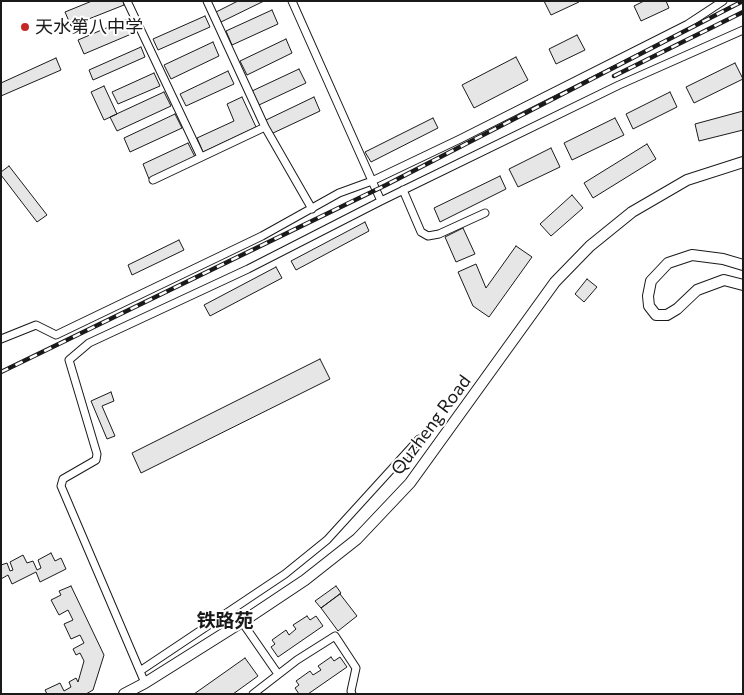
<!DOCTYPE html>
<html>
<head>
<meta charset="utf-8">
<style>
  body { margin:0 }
  #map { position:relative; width:744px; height:695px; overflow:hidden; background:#fff; font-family:Commissioner,sans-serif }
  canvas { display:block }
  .frame { position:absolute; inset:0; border:2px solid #1a1a1a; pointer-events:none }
</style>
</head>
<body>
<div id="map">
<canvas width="744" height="695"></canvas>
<div class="frame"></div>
</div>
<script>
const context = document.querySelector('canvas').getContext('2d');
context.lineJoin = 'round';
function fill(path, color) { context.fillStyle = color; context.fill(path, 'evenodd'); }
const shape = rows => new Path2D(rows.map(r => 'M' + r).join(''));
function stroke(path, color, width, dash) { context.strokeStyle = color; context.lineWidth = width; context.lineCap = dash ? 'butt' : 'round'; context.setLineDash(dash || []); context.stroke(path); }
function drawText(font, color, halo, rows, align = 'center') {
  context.font = font + ' Commissioner,"Noto Sans SC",sans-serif'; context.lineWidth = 4; context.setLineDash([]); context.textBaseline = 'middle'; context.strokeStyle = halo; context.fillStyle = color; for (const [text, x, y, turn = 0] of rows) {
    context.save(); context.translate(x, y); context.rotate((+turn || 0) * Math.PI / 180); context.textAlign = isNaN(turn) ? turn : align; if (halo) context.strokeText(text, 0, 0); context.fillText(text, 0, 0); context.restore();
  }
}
const building = shape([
  [92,1,123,1,124,5,71,26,65,12,92,1],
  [238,1,264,1,221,22,216,12,238,1],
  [544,1,579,1,579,2,551,15,544,1],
  [644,1,666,1,669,8,641,21,634,6,644,1],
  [272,10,278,24,232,45,226,31,272,10],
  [205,16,210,27,158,50,153,39,205,16],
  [130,18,136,32,84,54,78,40,130,18],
  [577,35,585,50,556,64,549,49,577,35],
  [286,39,292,53,247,75,240,61,286,39],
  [213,42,219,56,171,79,164,65,213,42],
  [141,47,145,57,93,80,89,70,141,47],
  [516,57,528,80,474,108,462,85,516,57],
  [56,58,61,70,1,96,1,83,56,58],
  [735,63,743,79,694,103,686,87,735,63],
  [299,69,306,83,259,105,252,91,299,69],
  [228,71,234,84,186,106,180,94,228,71],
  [154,73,160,86,118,104,112,92,154,73],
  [104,86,117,114,104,120,91,92,104,86],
  [164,92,171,106,117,131,110,117,164,92],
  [670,92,677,107,633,129,626,114,670,92],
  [242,97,256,127,203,152,197,138,234,121,227,104,242,97],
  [314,97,320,111,271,134,264,121,314,97],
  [743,111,743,130,699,141,695,124,743,111],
  [175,114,182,128,130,152,124,138,175,114],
  [433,118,438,128,371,162,365,152,433,118],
  [615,118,624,135,572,160,564,143,615,118],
  [188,143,195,157,149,179,143,164,188,143],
  [647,144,656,159,593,198,584,183,647,144],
  [551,148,560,167,518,187,509,169,551,148],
  [9,166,47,215,37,222,1,175,1,172,9,166],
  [500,176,506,189,440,222,434,208,500,176],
  [572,195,583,208,551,236,540,224,572,195],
  [365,222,369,231,296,270,291,261,365,222],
  [463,228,475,254,456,262,445,237,463,228],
  [179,240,184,250,132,275,128,265,179,240],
  [516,246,532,257,489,317,473,306,458,272,476,264,486,288,516,246],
  [276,267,282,278,210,316,204,305,276,267],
  [587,279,597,287,584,302,575,294,587,279],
  [320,359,330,379,141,473,132,453,320,359],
  [111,392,114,401,102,406,115,436,107,439,91,401,111,392],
  [51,553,55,561,61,558,66,569,40,582,36,572,12,584,8,575,1,579,1,565,7,563,10,571,13,570,10,562,23,555,27,563,33,561,37,570,41,568,38,560,51,553],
  [71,586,104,655,93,690,86,694,47,694,45,690,60,683,64,691,71,687,69,682,76,678,78,682,84,661,80,653,76,655,73,649,84,643,80,635,71,639,64,624,73,620,68,610,59,615,51,600,61,595,59,591,71,586],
  [336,586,341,593,321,608,315,601,336,586],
  [340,594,357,616,338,631,321,608,340,594],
  [307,616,310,620,316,616,323,626,278,657,271,647,275,644,272,640,286,630,289,635,296,629,293,625,307,616],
  [331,657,334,661,340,657,347,667,308,694,299,694,295,688,299,685,296,681,310,671,313,675,321,670,318,666,331,657],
  [245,658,258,676,233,694,194,694,245,658]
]);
fill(building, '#e6e6e6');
stroke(building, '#1a1a1a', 1);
const minor = shape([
  [127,1,201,157],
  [207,1,265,127,312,209],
  [292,1,381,201],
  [153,180,265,127],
  [403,190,421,232,428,236,439,234,485,213],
  [1,339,36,325,56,335,262,236,339,193,372,181,460,139,688,24,723,1],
  [242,622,278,674],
  [140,671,285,574,327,540,419,439],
  [145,683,61,486,63,479,96,460,97,454,69,360,89,343,248,269,381,201,619,85,743,30],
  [253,694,297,660,335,636,356,668,351,691,352,694]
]);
const secondary = shape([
  [743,265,723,259,692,255,668,263,651,281,648,296,649,306,656,315,667,315,677,309,697,290,724,280,743,285],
  [124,694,145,683,242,622,305,580,357,539,410,483,555,282,590,246,632,212,687,180,743,162]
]);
stroke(minor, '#1a1a1a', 9);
stroke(secondary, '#1a1a1a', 12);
stroke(minor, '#fff', 7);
stroke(secondary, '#fff', 10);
const rail = shape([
  [614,76,743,12],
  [1,372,386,185,743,1]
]);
stroke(rail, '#1a1a1a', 4.5);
stroke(rail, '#fff', 2.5, [8]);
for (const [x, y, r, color] of [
  [25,27,5,"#c62828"]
]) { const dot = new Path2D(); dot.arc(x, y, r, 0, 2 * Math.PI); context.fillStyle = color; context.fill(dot); stroke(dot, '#fff', 2); }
drawText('18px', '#1a1a1a', '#fff', [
  ["天水第八中学",35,27]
], 'left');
drawText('18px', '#1a1a1a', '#fff', [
  ["Quzheng Road",431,425,-53]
]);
drawText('bold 19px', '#1a1a1a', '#fff', [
  ["铁路苑",225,621]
]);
</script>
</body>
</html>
